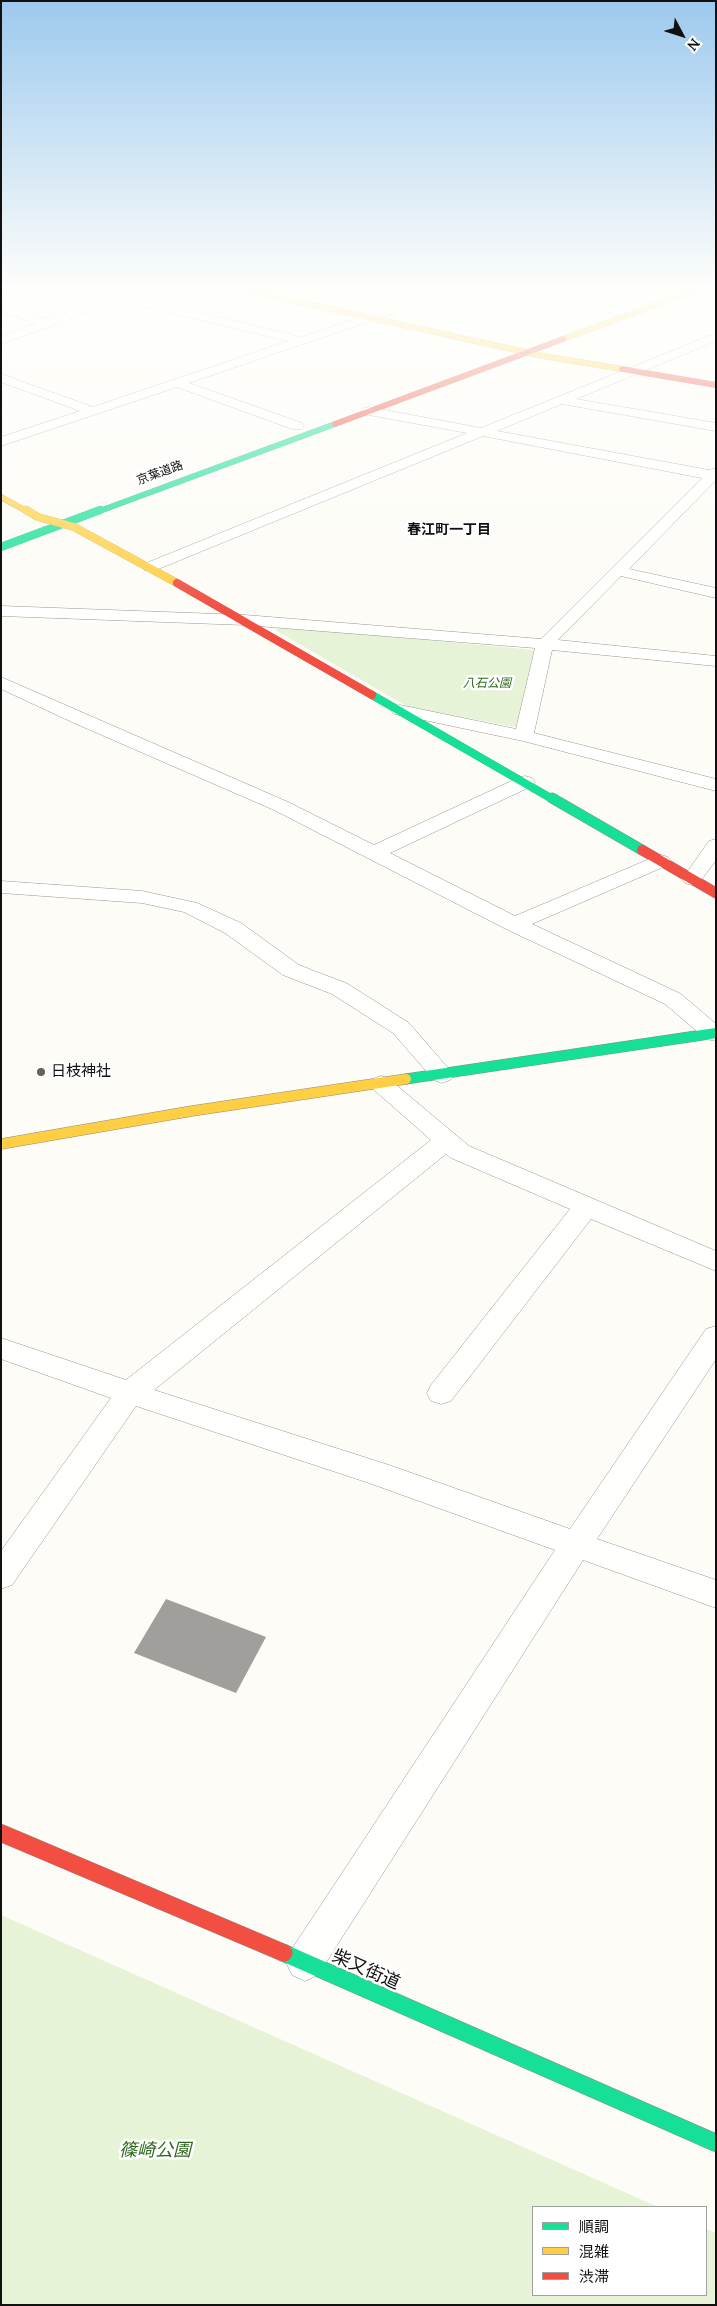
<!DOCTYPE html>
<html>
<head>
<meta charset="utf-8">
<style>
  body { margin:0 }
  #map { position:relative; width:717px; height:2306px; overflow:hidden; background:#fdfcf7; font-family:Lora,"Noto Sans JP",serif }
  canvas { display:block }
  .frame { position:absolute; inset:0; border:2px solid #111; pointer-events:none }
  .legend { position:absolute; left:532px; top:2206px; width:175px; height:90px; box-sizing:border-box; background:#fff; border:1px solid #a0a0a0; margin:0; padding:6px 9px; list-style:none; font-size:15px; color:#111 }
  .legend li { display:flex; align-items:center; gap:10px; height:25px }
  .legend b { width:25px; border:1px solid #a0a0a0 }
  .north { position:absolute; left:657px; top:10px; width:50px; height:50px; -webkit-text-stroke:4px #fff; paint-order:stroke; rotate:130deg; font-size:14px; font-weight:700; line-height:20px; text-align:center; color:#111 }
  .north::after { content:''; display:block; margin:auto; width:18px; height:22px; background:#111; clip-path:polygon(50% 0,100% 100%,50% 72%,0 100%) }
</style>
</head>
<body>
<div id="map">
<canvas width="717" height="2306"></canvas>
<div class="frame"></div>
<ul class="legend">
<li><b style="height:6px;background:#16e098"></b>順調</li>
<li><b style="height:6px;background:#ffcf43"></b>混雑</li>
<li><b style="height:6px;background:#f24e42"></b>渋滞</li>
</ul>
<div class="north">N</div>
</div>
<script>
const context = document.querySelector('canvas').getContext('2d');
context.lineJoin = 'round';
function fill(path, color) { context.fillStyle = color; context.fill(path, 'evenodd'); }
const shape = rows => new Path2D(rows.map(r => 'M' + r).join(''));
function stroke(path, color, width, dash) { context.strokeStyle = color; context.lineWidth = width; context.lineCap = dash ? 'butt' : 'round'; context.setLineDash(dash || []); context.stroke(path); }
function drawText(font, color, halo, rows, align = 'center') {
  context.font = font + ' Lora,"Noto Sans JP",serif'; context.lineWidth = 5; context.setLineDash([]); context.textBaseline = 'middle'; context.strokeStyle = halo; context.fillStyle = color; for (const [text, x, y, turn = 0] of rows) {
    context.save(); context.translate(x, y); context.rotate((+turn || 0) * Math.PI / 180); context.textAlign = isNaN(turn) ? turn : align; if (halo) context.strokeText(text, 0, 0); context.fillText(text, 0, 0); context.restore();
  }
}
fill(shape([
  [282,626,534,650,516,727,408,707,275,630],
  [1,1915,658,2207,533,2207,533,2295,706,2295,706,2229,716,2233,716,2305,1,2305]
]), '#e7f3d7');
fill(shape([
  [166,1599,266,1637,236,1693,134,1653]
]), '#a19f9c');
const street = shape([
  [127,291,142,291,132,296,301,337,439,291,455,291,453,293,189,383,302,423,304,426,302,429,292,429,177,387,1,446,1,437,80,411,1,382,1,374,93,407,288,341,120,301,1,344,1,336,35,323,1,312,1,305,47,319,127,291],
  [603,291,613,291,609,304,619,309,621,311,619,313,615,315,599,308,597,306,603,291],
  [684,291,698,291,716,294,716,301,685,294,684,291],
  [716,333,716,341,576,399,716,423,716,431,562,404,497,431,709,470,716,468,716,480,629,569,716,588,716,598,621,576,558,640,716,656,716,666,552,650,534,733,716,779,716,791,523,741,400,715,394,714,391,710,394,706,400,705,516,729,535,648,245,625,1,616,1,606,245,615,541,639,702,478,483,436,156,570,144,570,142,567,144,564,467,433,369,415,364,414,362,411,364,408,369,407,481,428,716,333],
  [1,677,288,802,374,845,518,778,525,776,532,778,535,782,532,786,390,853,515,916,654,857,661,855,668,857,671,861,668,865,532,924,681,994,716,1024,716,1041,706,1039,665,1004,506,929,274,810,74,723,1,689,1,677],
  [716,839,716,860,699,883,692,885,685,883,682,879,685,875,709,841,716,839],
  [1,881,142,891,197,903,241,923,299,965,348,984,409,1023,454,1075,450,1080,442,1083,434,1080,393,1033,332,994,283,975,225,933,184,912,142,903,1,893,1,881],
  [381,1076,389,1079,469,1146,716,1251,716,1271,591,1219,451,1401,441,1404,431,1401,427,1393,431,1385,570,1209,451,1158,446,1154,154,1390,389,1465,570,1529,706,1329,716,1326,716,1359,597,1539,716,1580,716,1608,583,1560,318,1975,305,1981,292,1975,286,1962,292,1949,555,1550,369,1483,136,1406,12,1585,1,1589,1,1551,111,1398,1,1359,1,1338,126,1380,431,1140,373,1089,369,1084,373,1079,381,1076]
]);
const fastFar3 = shape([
  [97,512,335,424]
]);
const fastFar2 = shape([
  [1,547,100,510],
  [372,695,554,800]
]);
const fastFar1 = shape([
  [552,798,642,850],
  [406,1079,716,1033]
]);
const fast = shape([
  [284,1953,716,2143]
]);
const slowFar2 = shape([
  [250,291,543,356,622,369],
  [563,339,694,291],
  [1,497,28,512]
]);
const slowFar1 = shape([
  [26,510,38,517,74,527,177,583]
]);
const slow = shape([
  [1,1144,192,1111,406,1079]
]);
const jamFar3 = shape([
  [622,369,716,385],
  [335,424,563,339]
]);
const jamFar2 = shape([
  [177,583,372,695]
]);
const jamFar1 = shape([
  [642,850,716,893]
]);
const jam = shape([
  [1,1833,284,1953]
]);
stroke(street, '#979795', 1);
stroke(fastFar3, '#8e8d8b', 6);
stroke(fastFar2, '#8e8d8b', 8);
stroke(fastFar1, '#8e8d8b', 11);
stroke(fast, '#8e8d8b', 18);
stroke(slowFar2, '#8e8d8b', 6);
stroke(slowFar1, '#8e8d8b', 8);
stroke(slow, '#8e8d8b', 11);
stroke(jamFar3, '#8e8d8b', 6);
stroke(jamFar2, '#8e8d8b', 8);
stroke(jamFar1, '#8e8d8b', 11);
stroke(jam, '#8e8d8b', 18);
fill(street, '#fffffe');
stroke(fastFar3, '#16e098', 5.5);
stroke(fastFar2, '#16e098', 8);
stroke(fastFar1, '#16e098', 10);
stroke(fast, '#16e098', 17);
stroke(slowFar2, '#ffcf43', 5.5);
stroke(slowFar1, '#ffcf43', 8);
stroke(slow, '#ffcf43', 10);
stroke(jamFar3, '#f24e42', 5.5);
stroke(jamFar2, '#f24e42', 8);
stroke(jamFar1, '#f24e42', 10);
stroke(jam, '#f24e42', 17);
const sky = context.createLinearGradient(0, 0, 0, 613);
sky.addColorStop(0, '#9dc9ee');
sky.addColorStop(0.47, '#fefefb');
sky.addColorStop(1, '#fefefb00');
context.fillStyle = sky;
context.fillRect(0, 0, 717, 613);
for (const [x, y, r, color] of [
  [41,1072,5,"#646362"]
]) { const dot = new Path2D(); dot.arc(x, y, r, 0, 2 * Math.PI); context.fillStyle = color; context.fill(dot); stroke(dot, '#fff', 2); }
drawText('12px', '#111', '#fff', [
  ["京葉道路",160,473,-20]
]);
drawText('italic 12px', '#2f6b1f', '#fff', [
  ["八石公園",487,684]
]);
drawText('bold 14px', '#111', '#fff', [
  ["春江町一丁目",449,530]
]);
drawText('15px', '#111', '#fff', [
  ["日枝神社",51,1072]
], 'left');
drawText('18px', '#111', '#fff', [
  ["柴又街道",366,1970,24]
]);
drawText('italic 18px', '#2f6b1f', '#fff', [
  ["篠崎公園",155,2151]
]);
</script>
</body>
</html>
